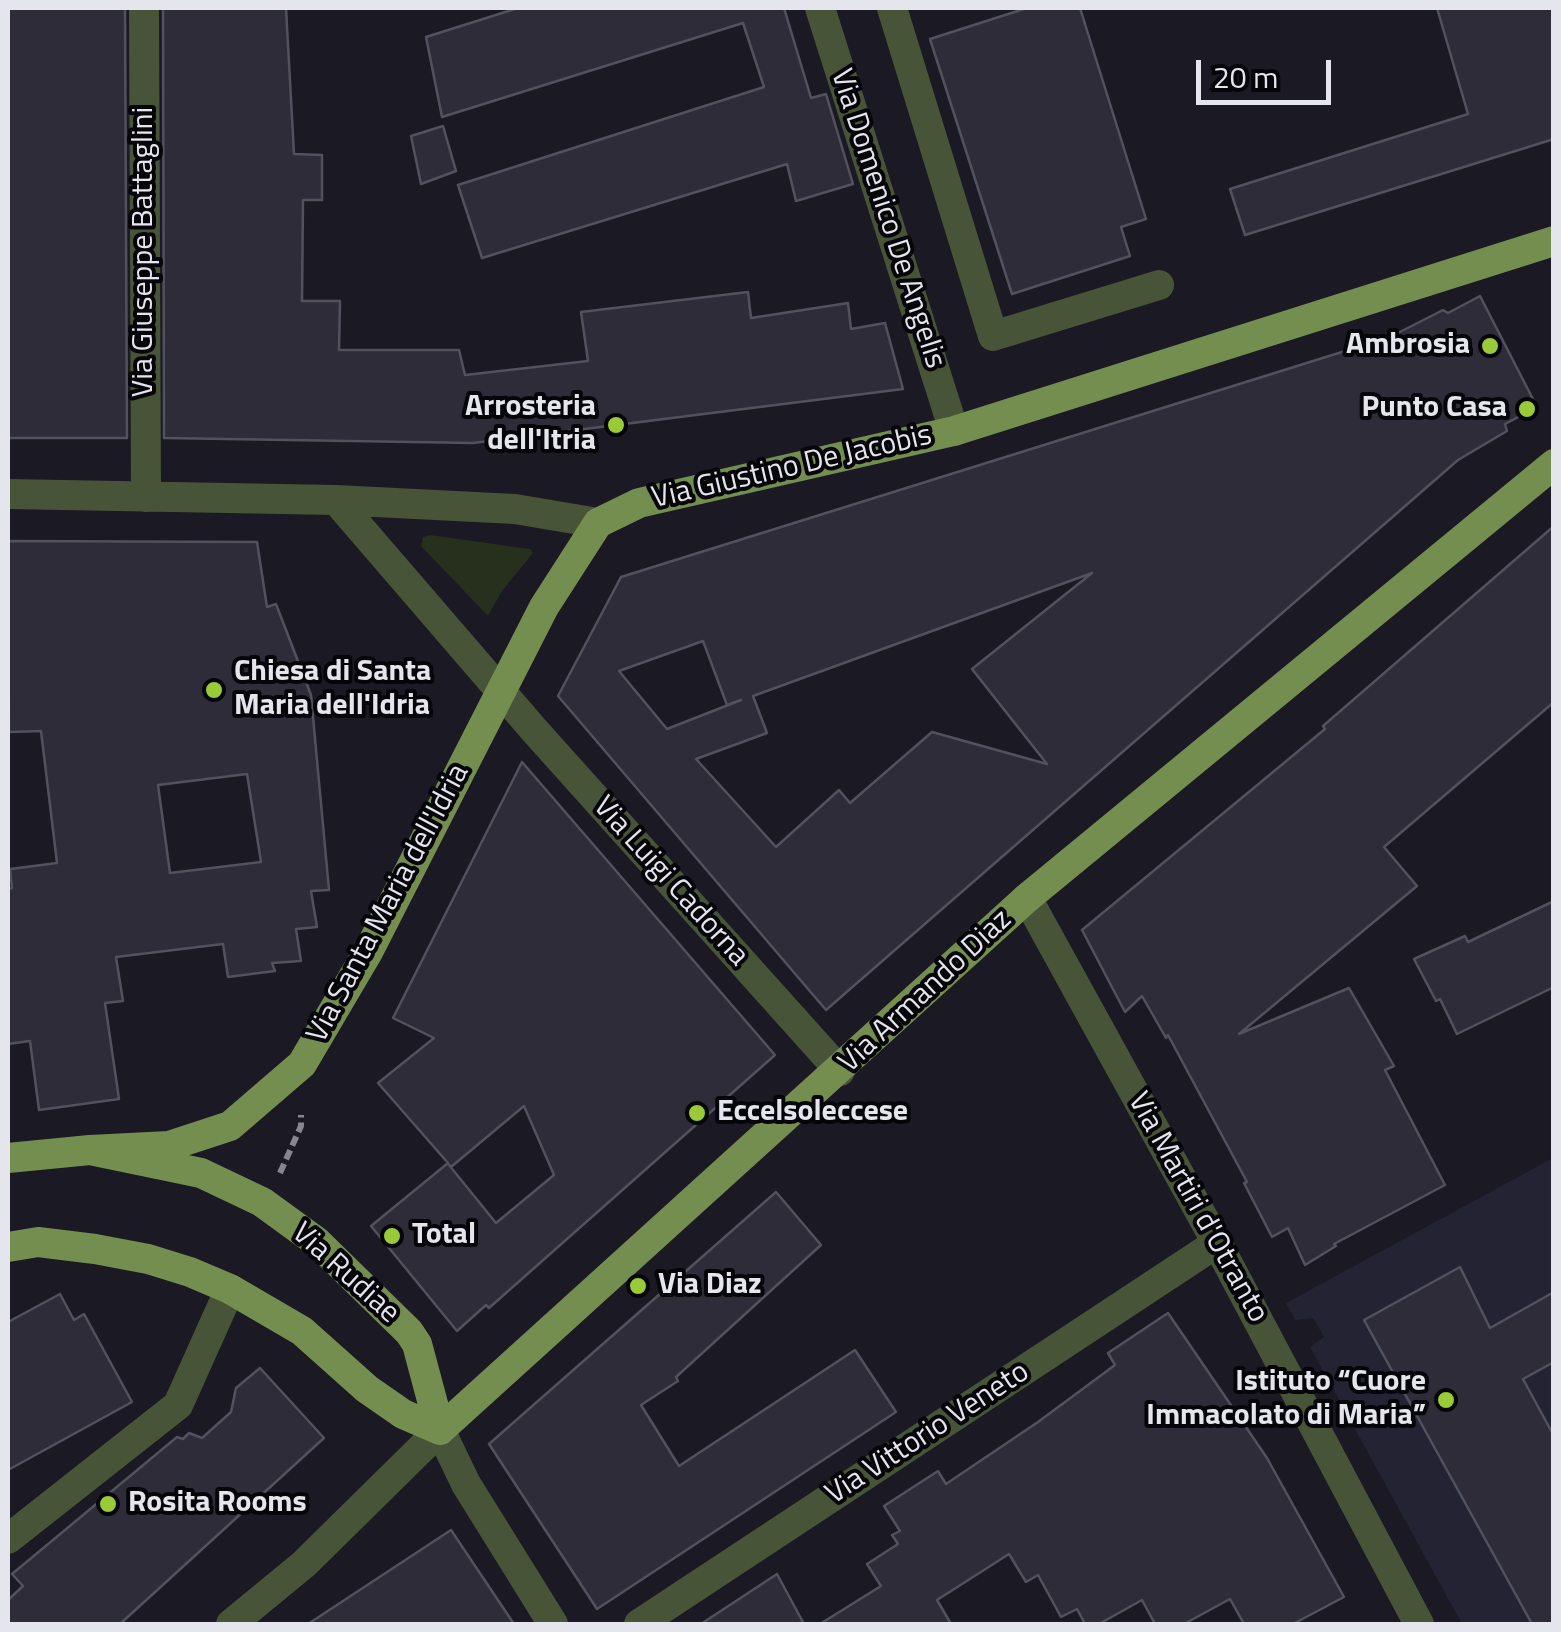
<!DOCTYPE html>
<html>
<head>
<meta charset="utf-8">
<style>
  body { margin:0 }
  #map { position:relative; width:1561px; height:1632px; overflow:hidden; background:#1a1924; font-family:"Titillium Web",sans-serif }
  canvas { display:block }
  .frame { position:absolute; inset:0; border:10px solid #e5e5ed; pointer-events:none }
  .scale { position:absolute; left:1196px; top:60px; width:135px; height:45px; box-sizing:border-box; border:5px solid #e5e5ed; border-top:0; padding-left:12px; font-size:30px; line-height:35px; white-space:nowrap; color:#e5e5ed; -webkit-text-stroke:8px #060509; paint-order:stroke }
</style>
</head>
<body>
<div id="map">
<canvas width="1561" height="1632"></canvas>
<div class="frame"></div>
<div class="scale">20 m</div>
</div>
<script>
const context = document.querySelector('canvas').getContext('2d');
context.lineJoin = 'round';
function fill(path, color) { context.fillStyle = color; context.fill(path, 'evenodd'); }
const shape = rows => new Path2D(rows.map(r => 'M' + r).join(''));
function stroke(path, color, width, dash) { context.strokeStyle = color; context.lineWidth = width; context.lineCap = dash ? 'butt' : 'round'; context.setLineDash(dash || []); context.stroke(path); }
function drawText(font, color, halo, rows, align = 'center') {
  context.font = font + ' "Titillium Web",sans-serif'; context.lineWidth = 8; context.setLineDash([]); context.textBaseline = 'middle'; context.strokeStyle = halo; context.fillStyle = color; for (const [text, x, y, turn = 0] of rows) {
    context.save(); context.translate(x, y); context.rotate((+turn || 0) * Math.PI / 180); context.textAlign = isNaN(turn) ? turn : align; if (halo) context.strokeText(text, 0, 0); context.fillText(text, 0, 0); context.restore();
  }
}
fill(shape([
  [1553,1158,1553,1624,1462,1624,1310,1347,1324,1337,1313,1318,1295,1320,1286,1303]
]), '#242333');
fill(shape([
  [430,535,530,549,533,553,502,591,488,616,421,546,423,537]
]), '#272f1d');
const building = shape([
  [8,8,125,8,127,438,8,438,8,8],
  [163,8,286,8,294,154,322,155,322,200,303,200,302,301,340,301,339,350,459,350,465,375,588,361,581,312,748,292,751,318,848,303,851,329,885,323,903,389,473,443,164,438,163,8],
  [518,8,784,8,811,98,826,94,853,184,796,201,787,164,482,258,458,185,764,87,743,23,442,117,426,37,518,8],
  [1027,8,1080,8,1146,219,1121,227,1130,256,1012,294,930,39,1027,8],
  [1437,8,1554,8,1554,139,1245,235,1230,189,1468,114,1437,8],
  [443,126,456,171,421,184,411,136,443,126],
  [1480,296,1537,407,1505,424,1507,431,1458,460,826,1010,558,696,621,577,1390,337,1443,310,1448,313,1480,296],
  [1092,573,972,669,1047,764,932,732,850,803,839,790,776,847,696,759,767,733,753,696,1092,573],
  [703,641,727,705,741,700,667,729,619,671,703,641],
  [1554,526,1554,702,1384,847,1417,886,1239,1034,1349,988,1394,1066,1385,1070,1445,1185,1334,1244,1336,1246,1305,1265,1288,1228,1272,1237,1244,1183,1247,1182,1168,1035,1166,1038,1142,996,1125,1012,1082,930,1325,729,1323,726,1554,526],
  [8,541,257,542,267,607,276,604,311,695,329,890,311,891,317,927,296,929,301,961,272,963,275,971,228,977,223,944,116,957,123,1001,105,1003,119,1099,39,1110,30,1041,8,1044,8,889,12,888,10,869,57,863,41,731,9,732,8,541],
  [247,774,261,862,170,873,158,785,247,774],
  [522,762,775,1055,489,1308,486,1305,457,1331,371,1226,448,1163,378,1083,434,1038,393,1018,522,762],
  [524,1106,554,1175,496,1223,449,1165,451,1167,524,1106],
  [1554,901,1554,987,1457,1034,1440,999,1436,1001,1414,959,1465,936,1468,942,1554,901],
  [776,1192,821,1245,676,1377,678,1381,641,1405,679,1466,855,1350,896,1412,597,1609,489,1444,776,1192],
  [1460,1267,1490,1328,1554,1292,1554,1362,1523,1379,1554,1436,1554,1624,1532,1624,1364,1320,1460,1267],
  [60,1294,74,1320,84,1314,132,1402,8,1470,8,1322,60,1294],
  [1168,1313,1267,1458,1344,1597,1293,1624,1244,1624,1230,1599,1184,1624,1155,1624,1142,1600,1099,1624,1085,1624,1077,1609,1061,1617,1038,1575,1026,1582,1009,1554,937,1600,951,1624,820,1624,881,1586,867,1564,898,1544,892,1535,900,1531,884,1506,938,1471,946,1484,1038,1422,1115,1365,1108,1353,1168,1313],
  [260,1368,324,1438,120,1624,8,1624,8,1600,23,1586,12,1574,177,1437,183,1439,189,1433,202,1438,231,1412,236,1388,260,1368],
  [451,1530,514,1624,308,1624,451,1530],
  [777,1574,804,1624,701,1624,777,1574]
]);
fill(building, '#2d2c38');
stroke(building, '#52515e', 2.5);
stroke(shape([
  [280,1173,301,1126,301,1115]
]), '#878690', 6, [10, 5]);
stroke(shape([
  [144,8,146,497],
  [820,8,954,431],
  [892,8,993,336,1159,285],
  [8,494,336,500,515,509,598,523],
  [336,500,535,731,840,1071],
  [1027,898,1217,1243,1419,1624],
  [8,1539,178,1405,230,1289],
  [231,1624,304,1564,440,1430,466,1484,553,1624],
  [639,1624,1217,1243]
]), '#485437', 30);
stroke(shape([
  [90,1150,169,1146,230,1126,302,1064,368,952,544,607,598,523,639,503,954,431,1554,241],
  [8,1158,90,1150,201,1173,262,1202,317,1242,409,1332,417,1344,440,1430],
  [8,1247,38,1242,95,1249,148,1259,190,1272,230,1289,302,1331,367,1389,403,1414,440,1430],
  [440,1430,1027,898,1554,464]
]), '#748e50', 30);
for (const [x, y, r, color] of [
  [1490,346,10,"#98cb37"],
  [1527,409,10,"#98cb37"],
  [616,425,10,"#98cb37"],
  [214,690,10,"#98cb37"],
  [697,1113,10,"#98cb37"],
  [392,1236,10,"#98cb37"],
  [638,1286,10,"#98cb37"],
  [1446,1400,10,"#98cb37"],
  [108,1504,10,"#98cb37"]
]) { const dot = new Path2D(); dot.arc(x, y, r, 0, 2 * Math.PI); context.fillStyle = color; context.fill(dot); stroke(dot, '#060509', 4); }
drawText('30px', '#e5e5ed', '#060509', [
  ["Via Domenico De Angelis",887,219,72],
  ["Via Giuseppe Battaglini",145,252,-90],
  ["Via Giustino De Jacobis",792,468,-13],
  ["Via Luigi Cadorna",670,882,48],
  ["Via Santa Maria dell'Idria",389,904,-62],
  ["Via Armando Diaz",926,992,-43],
  ["Via Martiri d'Otranto",1197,1208,61],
  ["Via Rudiae",345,1274,42],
  ["Via Vittorio Veneto",928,1434,-33]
]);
drawText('bold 30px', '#e5e5ed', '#060509', [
  ["Ambrosia",1470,346,"right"],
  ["Arrosteria",596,408,"right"],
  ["dell'Itria",596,442,"right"],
  ["Punto Casa",1507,409,"right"],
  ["Chiesa di Santa",234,673],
  ["Maria dell'Idria",234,707],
  ["Eccelsoleccese",717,1113],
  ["Total",412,1236],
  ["Via Diaz",658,1286],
  ["Istituto “Cuore",1426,1383,"right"],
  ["Immacolato di Maria”",1426,1417,"right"],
  ["Rosita Rooms",128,1504]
], 'left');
</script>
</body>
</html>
